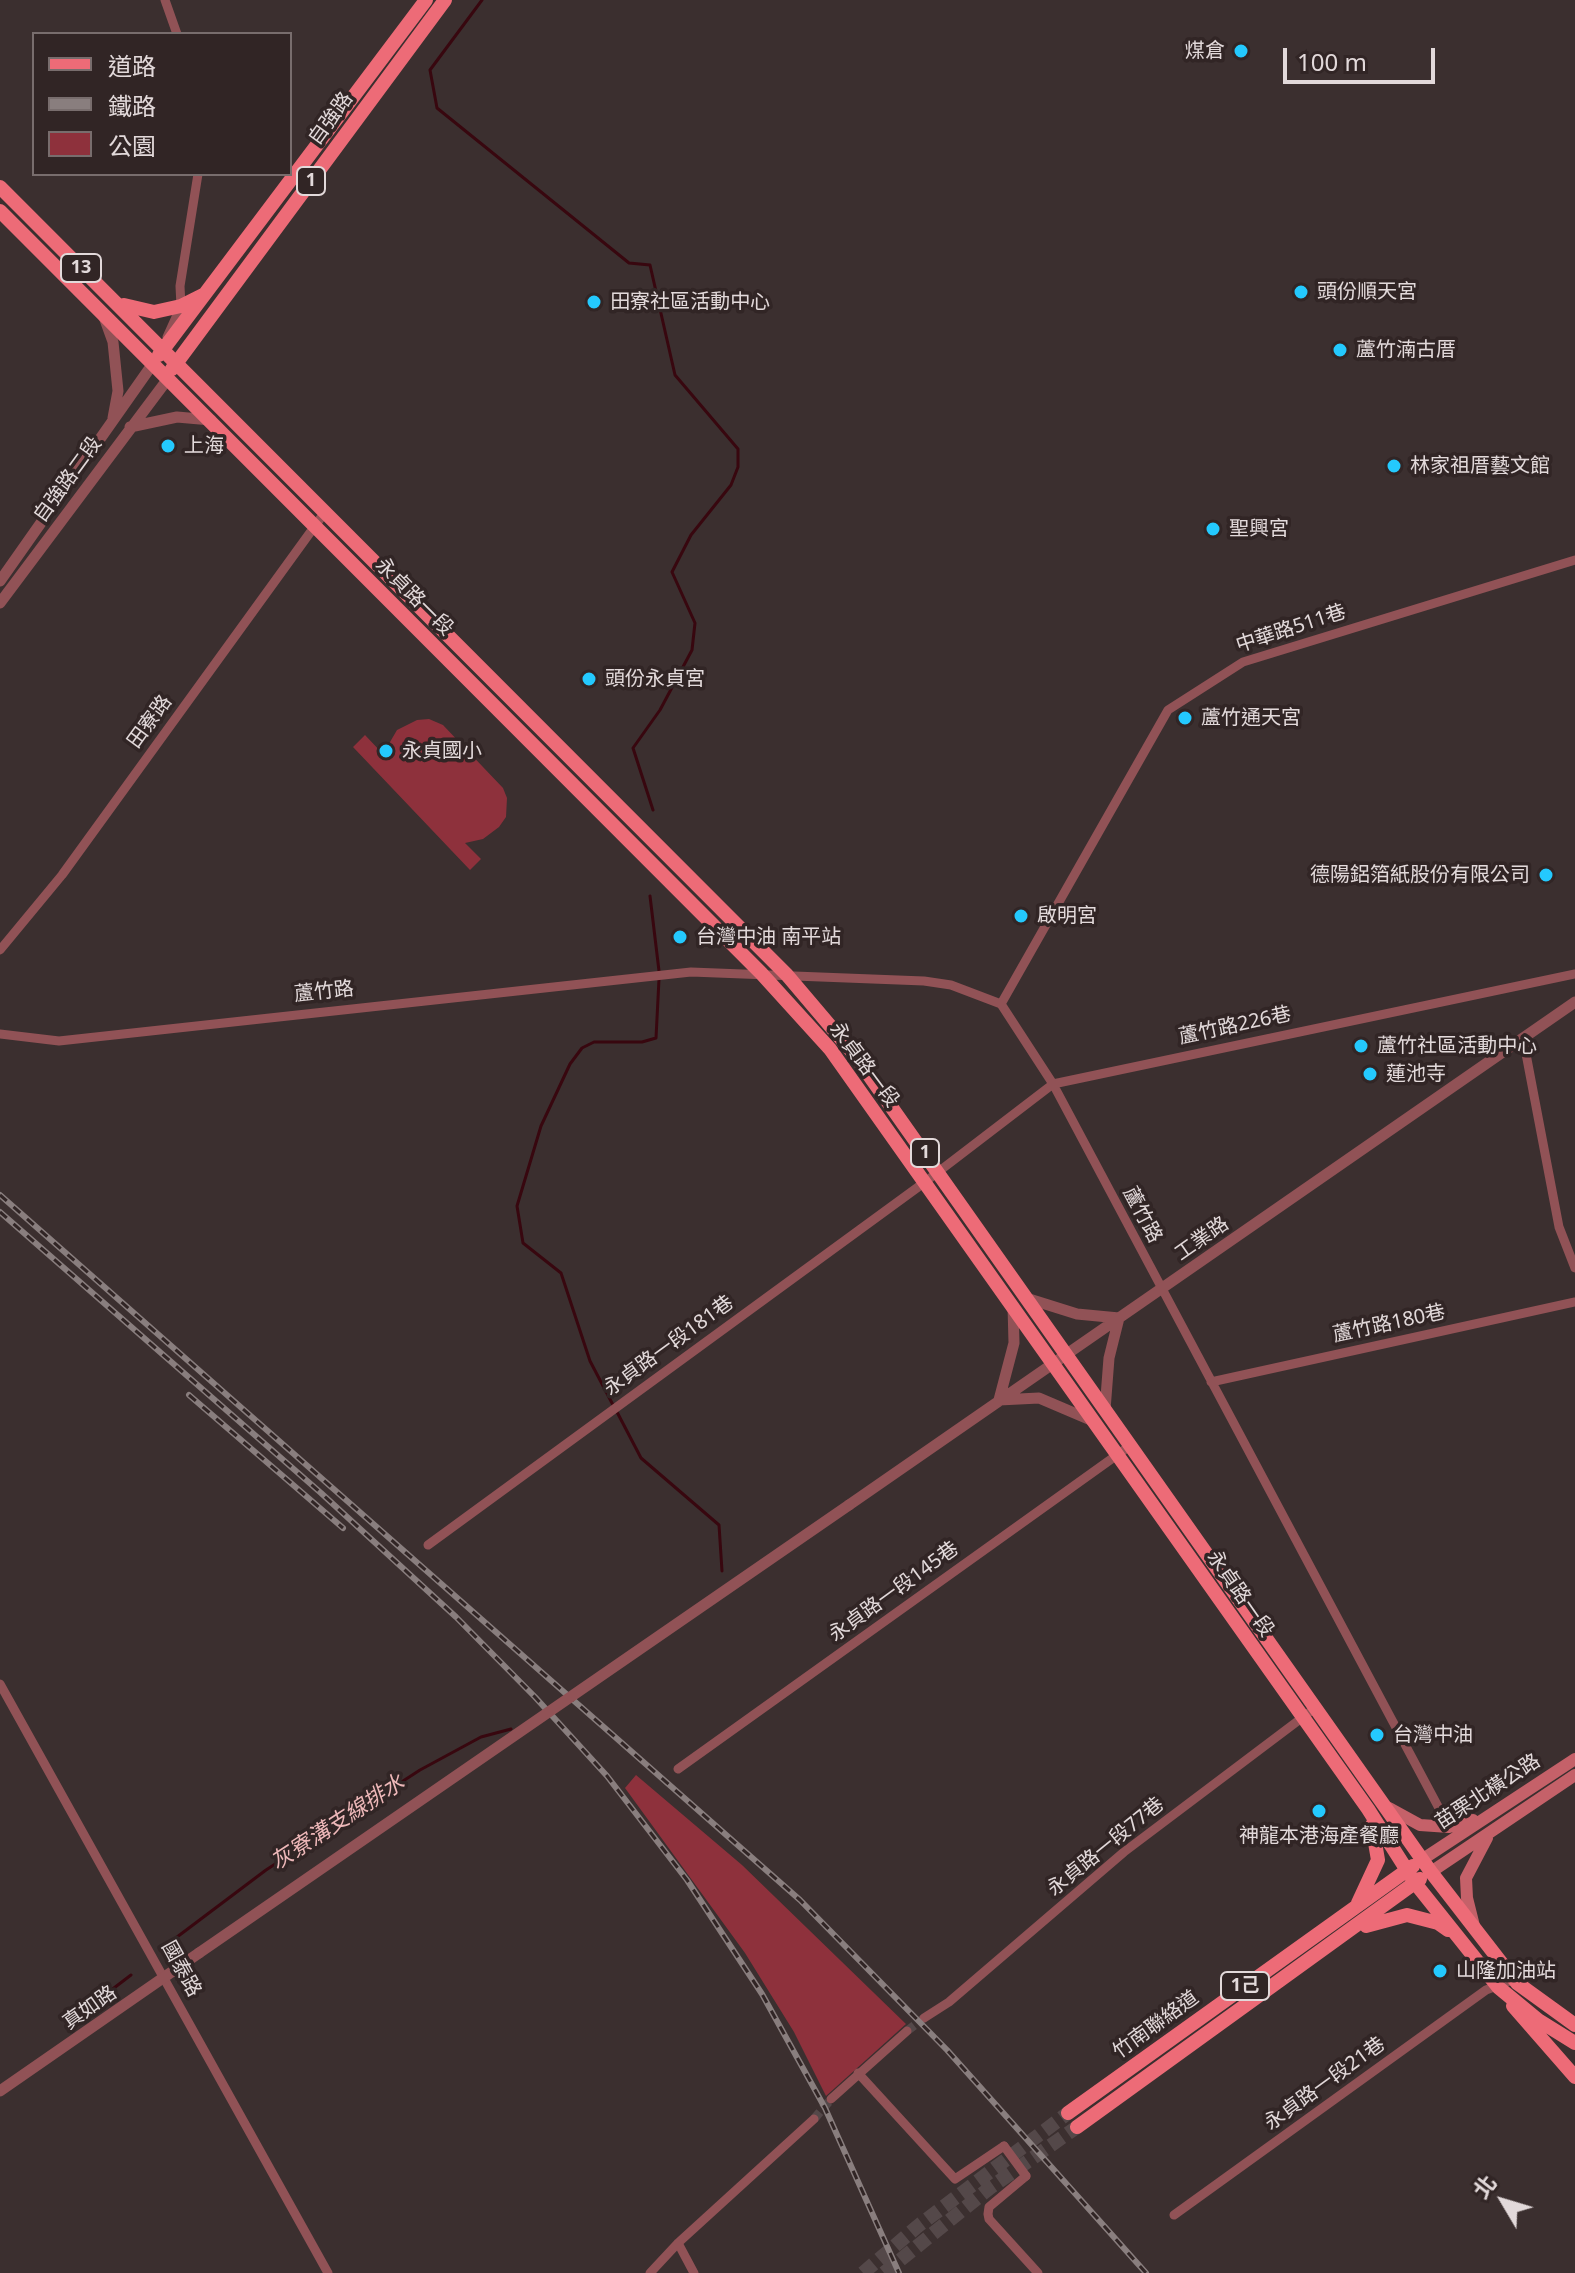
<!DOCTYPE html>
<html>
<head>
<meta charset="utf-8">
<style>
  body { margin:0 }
  #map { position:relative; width:1575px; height:2273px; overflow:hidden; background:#3b2f2f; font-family:"Noto Sans","Noto Sans TC",sans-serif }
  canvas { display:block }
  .legend { position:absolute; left:32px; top:32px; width:260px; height:144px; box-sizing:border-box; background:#312525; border:2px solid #786d6d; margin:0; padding:10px 14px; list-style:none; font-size:24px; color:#e2d9da }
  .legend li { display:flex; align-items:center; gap:16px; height:40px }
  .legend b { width:40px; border:2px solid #786d6d }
  .north { position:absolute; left:1463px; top:2161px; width:80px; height:80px; -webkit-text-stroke:6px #312525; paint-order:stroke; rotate:308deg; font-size:22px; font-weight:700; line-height:32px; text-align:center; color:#e2d9da }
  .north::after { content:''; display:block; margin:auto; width:28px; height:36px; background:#e2d9da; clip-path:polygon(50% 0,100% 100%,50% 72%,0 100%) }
  .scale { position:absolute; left:1283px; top:48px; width:152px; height:36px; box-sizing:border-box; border:4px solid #e2d9da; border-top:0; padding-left:10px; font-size:24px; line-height:28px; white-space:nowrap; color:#e2d9da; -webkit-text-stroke:6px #312525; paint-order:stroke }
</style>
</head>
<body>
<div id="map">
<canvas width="1575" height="2273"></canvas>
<ul class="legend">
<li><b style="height:10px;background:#ed6b77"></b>道路</li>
<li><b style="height:10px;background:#897e7e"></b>鐵路</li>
<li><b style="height:22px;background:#8e313c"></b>公園</li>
</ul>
<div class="north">北</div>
<div class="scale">100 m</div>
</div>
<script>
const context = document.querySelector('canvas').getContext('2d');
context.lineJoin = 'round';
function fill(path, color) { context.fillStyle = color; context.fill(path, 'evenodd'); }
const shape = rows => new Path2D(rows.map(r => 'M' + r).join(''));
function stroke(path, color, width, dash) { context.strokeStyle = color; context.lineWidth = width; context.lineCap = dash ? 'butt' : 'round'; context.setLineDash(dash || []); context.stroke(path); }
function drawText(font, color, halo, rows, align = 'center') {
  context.font = font + ' "Noto Sans","Noto Sans TC",sans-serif'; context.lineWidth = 7; context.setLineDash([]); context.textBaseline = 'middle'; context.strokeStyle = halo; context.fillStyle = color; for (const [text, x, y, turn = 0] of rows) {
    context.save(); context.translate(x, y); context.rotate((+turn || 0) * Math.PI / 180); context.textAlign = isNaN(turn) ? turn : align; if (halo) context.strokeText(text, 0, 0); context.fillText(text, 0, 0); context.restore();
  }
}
fill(shape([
  [429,719,443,725,503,788,507,798,506,817,499,827,483,839,465,843,481,859,470,870,353,747,365,735,383,754,397,730,417,720],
  [636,1775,742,1865,906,2024,826,2096,794,2032,745,1953,625,1788]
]), '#8e313c');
stroke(shape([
  [482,0,430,70,437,108,629,263,650,265,675,375,738,449,738,467,731,485,691,535,672,572,695,623,692,650,660,710,633,748,653,810],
  [650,896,659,971],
  [613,1405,590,1361,561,1273,523,1243,517,1206,541,1126,570,1064,582,1048,594,1042,642,1042,656,1038,659,979],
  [617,1412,641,1458,719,1525,722,1571],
  [177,1937,266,1870,420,1770,481,1737,511,1729],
  [110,1991,131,1975]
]), '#38070f', 3);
stroke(shape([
  [907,2031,924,2018],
  [814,2119,831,2099]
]), '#544849', 9, [9, 4.5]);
stroke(shape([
  [863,2273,918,2226,1068,2113],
  [884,2273,991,2187,1077,2127]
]), '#544849', 14, [14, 7]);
stroke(shape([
  [165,0,177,34],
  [167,337,181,306,180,286,198,174],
  [0,950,62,875,325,512],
  [1001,1004,1168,710,1243,662,1575,560],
  [0,1034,59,1041,691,972,924,981,951,985,1001,1004,1053,1084,1449,1827],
  [1523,1038,1559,1227,1575,1268],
  [1211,1382,1575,1302],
  [428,1545,925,1182,1053,1084,1575,974],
  [0,1684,328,2273],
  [678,1769,1131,1445],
  [924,2018,949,2002,1124,1852,1315,1708],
  [858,2073,955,2179,1004,2146],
  [831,2099,907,2031],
  [1026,2176,989,2207,988,2214,989,2219,1038,2273],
  [1174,2215,1486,1990,1533,1972],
  [678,2243,694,2273],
  [650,2273,678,2243,814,2119]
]), '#915256', 9);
stroke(shape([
  [104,317,113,342,118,391,113,418],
  [130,427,177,417,211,420],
  [0,581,152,365],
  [0,603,167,380],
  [1026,1298,1077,1314,1119,1318,1109,1358,1105,1410],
  [1013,1306,1014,1343,999,1400,1039,1398,1093,1421],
  [849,1505,1575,1002],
  [0,2091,199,1953]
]), '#915256', 11);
stroke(shape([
  [1389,1808,1420,1825,1449,1827,1473,1820],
  [1423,1859,1575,1759],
  [1431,1872,1575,1775],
  [1474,1926,1467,1898,1466,1878,1487,1838]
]), '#c56169', 12);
stroke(shape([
  [0,187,787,975,854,1054,1431,1872,1517,1983,1575,2025],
  [0,211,761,973,830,1049,1368,1809,1415,1883,1498,1987,1538,2020,1575,2043],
  [124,305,154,312,181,306,203,295],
  [159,355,426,0],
  [172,369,445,0],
  [1358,1903,1378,1860,1372,1825],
  [1366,1926,1407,1915,1438,1923,1448,1930],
  [1513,2006,1575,2077],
  [1068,2113,1413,1866],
  [1077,2127,1420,1879]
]), '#ed6b77', 14);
const rail = shape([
  [0,1195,800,1900,947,2050,1146,2273],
  [0,1212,321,1493,456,1617,535,1697,607,1776,687,1880,762,1994,825,2108,899,2273],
  [189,1395,343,1528]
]);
stroke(rail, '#897e7e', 6);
stroke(rail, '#312525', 3, [9]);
stroke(shape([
  [1004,2146,1026,2176]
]), '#915256', 9);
stroke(shape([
  [199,1953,849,1505]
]), '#915256', 11);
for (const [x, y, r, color] of [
  [1241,51,8,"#24c9fe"],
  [1301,292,8,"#24c9fe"],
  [594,302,8,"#24c9fe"],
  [1340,350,8,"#24c9fe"],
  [168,446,8,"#24c9fe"],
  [1394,466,8,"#24c9fe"],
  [1213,529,8,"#24c9fe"],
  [589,679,8,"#24c9fe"],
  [1185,718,8,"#24c9fe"],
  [386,751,8,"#24c9fe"],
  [1546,875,8,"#24c9fe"],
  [1021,916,8,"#24c9fe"],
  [680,937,8,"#24c9fe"],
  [1361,1046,8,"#24c9fe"],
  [1370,1074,8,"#24c9fe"],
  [1377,1735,8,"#24c9fe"],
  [1319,1811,8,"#24c9fe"],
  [1440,1971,8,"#24c9fe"]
]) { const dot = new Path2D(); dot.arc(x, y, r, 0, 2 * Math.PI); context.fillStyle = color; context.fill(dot); stroke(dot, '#312525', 3); }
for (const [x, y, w] of [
  [311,181,28],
  [81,268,40],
  [925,1153,28],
  [1245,1986,48]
]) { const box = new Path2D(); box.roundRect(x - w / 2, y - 14, w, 28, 6); context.fillStyle = '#312525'; context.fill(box); stroke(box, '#e2d9da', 2); }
drawText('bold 18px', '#e2d9da', null, [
  ["1",311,181],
  ["13",81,268],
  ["1",925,1153],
  ["1己",1245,1986]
]);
drawText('20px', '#e2d9da', '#312525', [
  ["煤倉",1225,51,"right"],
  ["頭份順天宮",1317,292],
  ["田寮社區活動中心",610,302],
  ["蘆竹湳古厝",1356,350],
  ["上海",184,446],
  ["林家祖厝藝文館",1410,466],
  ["聖興宮",1229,529],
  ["頭份永貞宮",605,679],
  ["蘆竹通天宮",1201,718],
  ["永貞國小",402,751],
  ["德陽鋁箔紙股份有限公司",1530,875,"right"],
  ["啟明宮",1037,916],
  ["台灣中油 南平站",696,937],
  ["蘆竹社區活動中心",1377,1046],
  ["蓮池寺",1386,1074],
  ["台灣中油",1393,1735],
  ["神龍本港海產餐廳",1319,1836,"center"],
  ["山隆加油站",1456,1971]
], 'left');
drawText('20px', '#e2d9da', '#312525', [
  ["自強路",331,119,-54],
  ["自強路二段",68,480,-54],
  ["永貞路一段",414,597,45],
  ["中華路511巷",1291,629,-18],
  ["田寮路",150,722,-54],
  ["蘆竹路",324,992,-6],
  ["蘆竹路226巷",1235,1026,-12],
  ["永貞路一段",864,1065,53],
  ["蘆竹路",1142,1215,62],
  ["工業路",1202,1239,-35],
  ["蘆竹路180巷",1389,1324,-12],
  ["永貞路一段181巷",669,1346,-36],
  ["永貞路一段145巷",894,1592,-36],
  ["永貞路一段",1240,1594,55],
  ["苗栗北橫公路",1488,1792,-33],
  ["永貞路一段77巷",1106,1847,-39],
  ["國泰路",181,1969,61],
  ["真如路",90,2008,-35],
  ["竹南聯絡道",1156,2025,-36],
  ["永貞路一段21巷",1325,2084,-36]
]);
drawText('italic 22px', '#eeb8b9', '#312525', [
  ["灰寮溝支線排水",338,1823,-33]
]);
</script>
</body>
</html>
